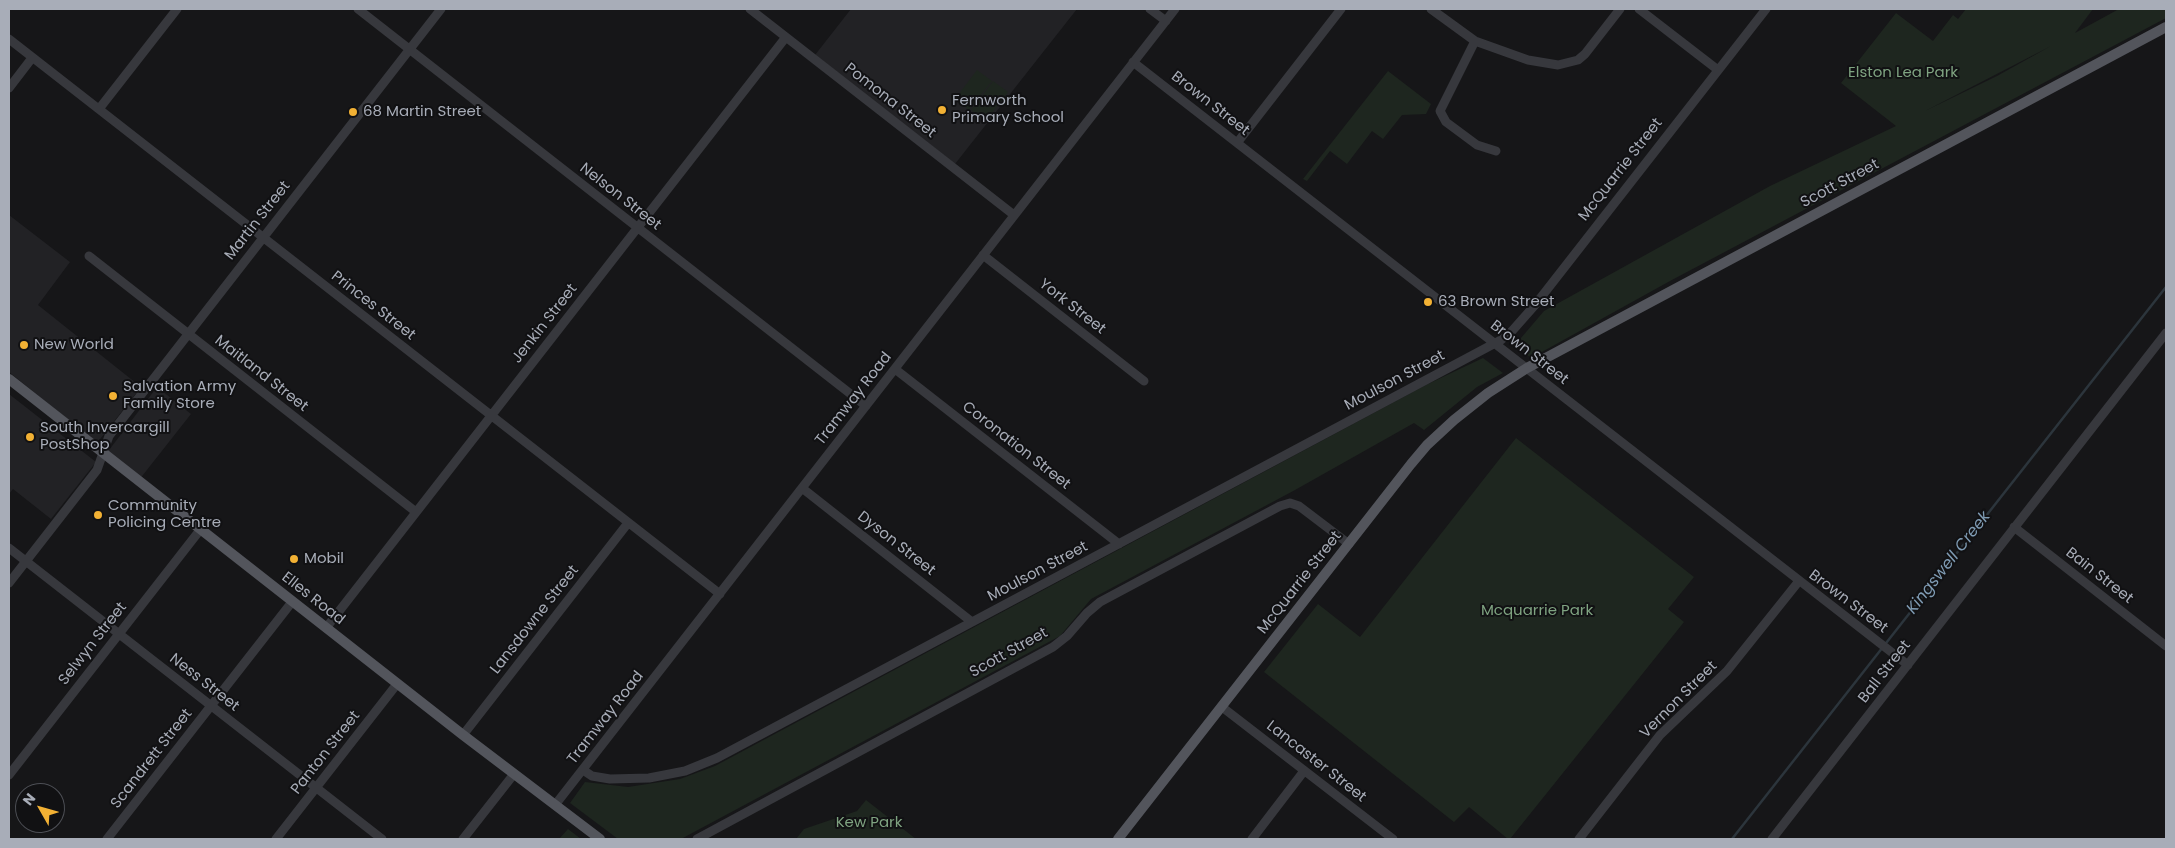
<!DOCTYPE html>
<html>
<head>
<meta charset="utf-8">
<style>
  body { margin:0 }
  #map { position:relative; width:2175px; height:848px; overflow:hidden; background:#161618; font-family:Poppins,sans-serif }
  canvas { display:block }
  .frame { position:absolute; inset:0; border:10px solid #a8adb8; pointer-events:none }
  .north { position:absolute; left:15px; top:783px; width:50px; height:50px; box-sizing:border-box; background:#111113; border:1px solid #4d4f55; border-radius:50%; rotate:308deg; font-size:14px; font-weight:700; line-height:20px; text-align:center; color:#a8adb8 }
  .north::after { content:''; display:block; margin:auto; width:18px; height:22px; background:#f2b134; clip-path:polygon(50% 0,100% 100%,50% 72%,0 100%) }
</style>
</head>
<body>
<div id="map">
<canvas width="2175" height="848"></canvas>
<div class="frame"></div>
<div class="north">N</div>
</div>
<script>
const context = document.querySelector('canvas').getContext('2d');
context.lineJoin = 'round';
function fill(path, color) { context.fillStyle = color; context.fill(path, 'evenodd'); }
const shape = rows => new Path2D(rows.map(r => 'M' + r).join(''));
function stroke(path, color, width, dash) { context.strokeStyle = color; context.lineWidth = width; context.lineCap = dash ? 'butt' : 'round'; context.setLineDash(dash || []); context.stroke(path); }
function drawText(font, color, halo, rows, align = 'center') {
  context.font = font + ' Poppins,sans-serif'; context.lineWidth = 4; context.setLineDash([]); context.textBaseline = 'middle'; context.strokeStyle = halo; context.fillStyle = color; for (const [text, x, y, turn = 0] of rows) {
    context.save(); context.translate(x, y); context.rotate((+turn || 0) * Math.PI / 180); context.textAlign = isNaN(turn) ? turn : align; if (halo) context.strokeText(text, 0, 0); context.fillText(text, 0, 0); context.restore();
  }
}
fill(shape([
  [851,9,1077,9,955,164,815,55],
  [9,215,70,262,38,305,141,387,97,443,9,372],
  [157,387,191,414,139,480,106,454],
  [9,394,96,462,51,519,13,489,9,494]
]), '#222225');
fill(shape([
  [1966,9,2093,9,2075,33,2119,9,2166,9,2166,18,1670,281,1531,358,1515,345,1544,311,1770,186,1896,126,1841,83,1896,13,1933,41,1953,15,1958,19],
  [2051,46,1997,76,1925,111],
  [977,70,992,81,969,110,955,99],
  [1388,71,1431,104,1426,114,1402,115,1383,139,1372,131,1347,164,1330,151,1307,181,1303,179],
  [993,81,1008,92,986,121,971,110],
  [1483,358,1503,373,1477,387,1424,430,1414,423,1295,490,1091,599,1060,636,681,839,618,839,570,803,585,782,628,787,680,779,715,766,1426,385],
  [1516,438,1694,577,1668,609,1684,622,1510,839,1508,839,1469,807,1454,822,1264,672,1318,604,1360,637],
  [866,800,916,839,796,839,804,829,857,811],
  [568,829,581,839,559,839]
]), '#1e261f');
stroke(shape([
  [1732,839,2166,287]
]), '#2c353c', 2.5);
stroke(shape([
  [358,9,866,406],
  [750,9,1014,215],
  [1150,9,1166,21],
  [1431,9,1475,41,1528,60,1558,65,1578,60,1585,54,1620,9],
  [1639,9,1718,70],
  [9,39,720,594],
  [1475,41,1440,111,1446,122,1477,145,1496,151],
  [1133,62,1908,665],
  [9,88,32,58],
  [99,109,177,9],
  [1237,143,1341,9],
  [983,255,1144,381],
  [89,256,416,512],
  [895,369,1119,544],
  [802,488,972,622],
  [2014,527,2166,646],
  [9,548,382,839],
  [9,583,97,470,109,436,441,9],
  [326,628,786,37],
  [1222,707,1393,839],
  [463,735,628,523],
  [583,770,592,776,610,779,649,778,685,771,717,758,1501,340,1512,331,1535,305,1766,9],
  [9,775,200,530],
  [555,805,1175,9],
  [107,839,292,602],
  [276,839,397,684],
  [463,839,514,774],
  [697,839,1053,647,1067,636,1087,613,1100,602,1280,506,1290,503,1299,506,1349,544],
  [1252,839,1304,771],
  [1579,839,1660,735,1727,671,1799,581],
  [1772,839,2166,333]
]), '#37383d', 9);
stroke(shape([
  [9,379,463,735,600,839],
  [1118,839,1411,464,1427,445,1454,420,1488,393,1527,368,2166,27]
]), '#53555c', 10);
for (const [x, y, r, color] of [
  [942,110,5,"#f2b134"],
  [353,112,5,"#f2b134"],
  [1428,302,5,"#f2b134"],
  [24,345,5,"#f2b134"],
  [113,396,5,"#f2b134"],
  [30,437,5,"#f2b134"],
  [98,515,5,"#f2b134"],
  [294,559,5,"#f2b134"]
]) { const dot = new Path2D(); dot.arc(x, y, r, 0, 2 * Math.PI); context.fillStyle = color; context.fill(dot); stroke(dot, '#111113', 2); }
drawText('15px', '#7fa381', '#111113', [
  ["Elston Lea Park",1903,73],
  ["Mcquarrie Park",1537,611],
  ["Kew Park",869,823]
]);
drawText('15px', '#a8adb8', '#111113', [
  ["Pomona Street",890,101,38],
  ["Brown Street",1210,104,38],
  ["McQuarrie Street",1621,170,-52],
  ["Scott Street",1840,184,-28],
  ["Nelson Street",620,197,38],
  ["Martin Street",258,221,-52],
  ["Princes Street",373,306,38],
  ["York Street",1072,307,38],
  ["Jenkin Street",545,324,-52],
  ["Brown Street",1529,353,38],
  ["Maitland Street",261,374,38],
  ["Moulson Street",1395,381,-28],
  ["Tramway Road",854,399,-52],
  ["Coronation Street",1016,446,38],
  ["Dyson Street",896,544,38],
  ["Moulson Street",1038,572,-28],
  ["Bain Street",2099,576,38],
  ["McQuarrie Street",1300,583,-52],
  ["Elles Road",313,599,38],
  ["Brown Street",1848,602,37],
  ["Lansdowne Street",535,620,-52],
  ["Selwyn Street",93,644,-52],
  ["Scott Street",1009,653,-29],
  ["Ball Street",1885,672,-52],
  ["Ness Street",204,683,38],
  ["Vernon Street",1679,700,-45],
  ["Tramway Road",606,718,-52],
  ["Panton Street",326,753,-52],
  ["Scandrett Street",152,759,-52],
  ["Lancaster Street",1316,762,38]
]);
drawText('15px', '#a8adb8', '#111113', [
  ["Fernworth",952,101],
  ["Primary School",952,118],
  ["68 Martin Street",363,112],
  ["63 Brown Street",1438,302],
  ["New World",34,345],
  ["Salvation Army",123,387],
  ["Family Store",123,404],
  ["South Invercargill",40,428],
  ["PostShop",40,445],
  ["Community",108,506],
  ["Policing Centre",108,523],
  ["Mobil",304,559]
], 'left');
drawText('italic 16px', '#7f9bb3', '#111113', [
  ["Kingswell Creek",1949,563,-52]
]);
</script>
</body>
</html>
